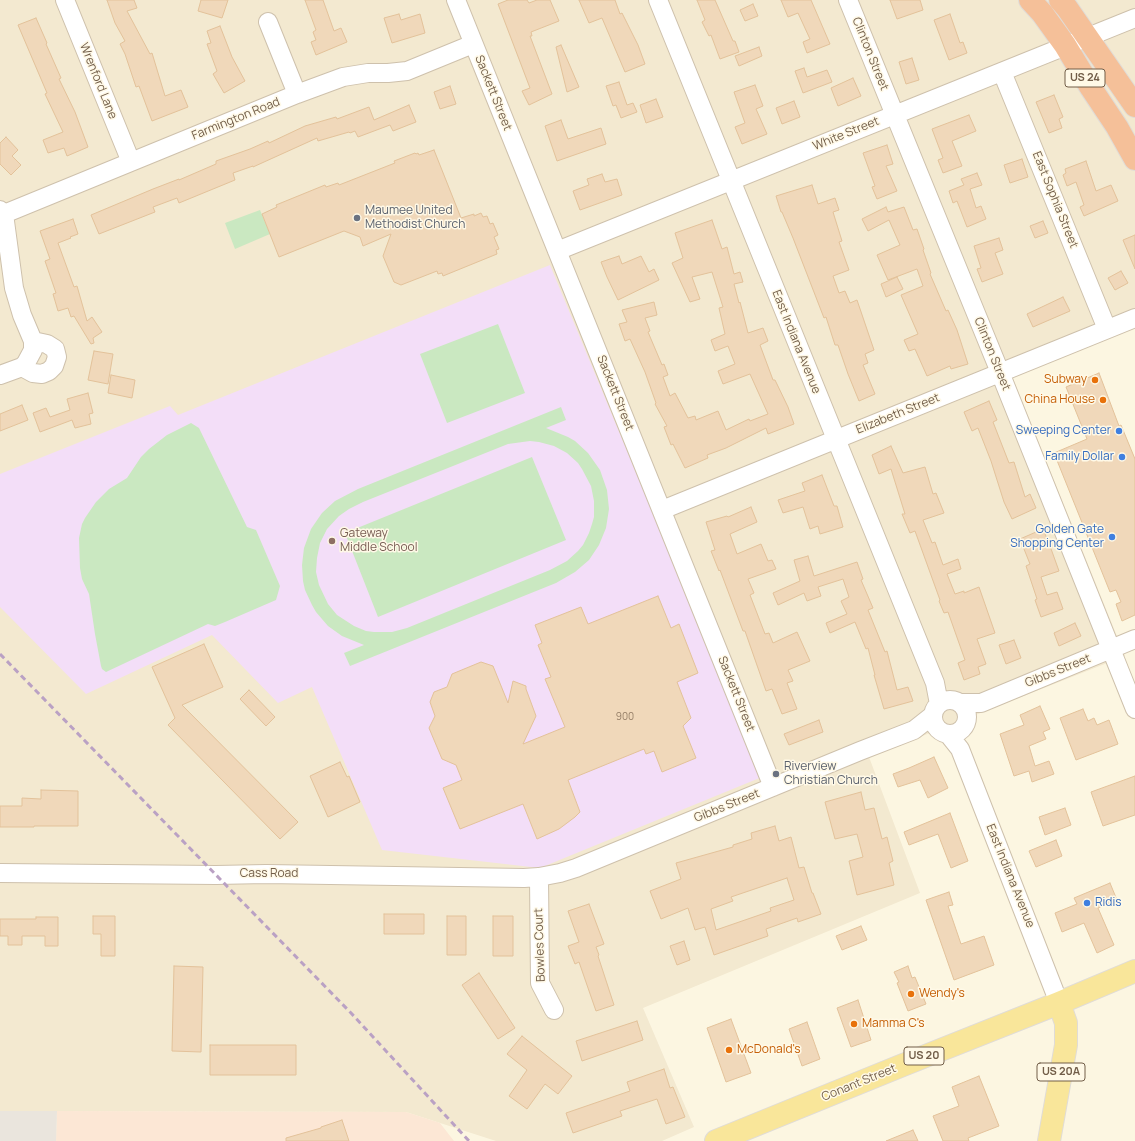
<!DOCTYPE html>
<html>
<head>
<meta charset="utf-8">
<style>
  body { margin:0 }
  canvas { display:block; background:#fcf6e1 }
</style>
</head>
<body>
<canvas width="1135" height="1141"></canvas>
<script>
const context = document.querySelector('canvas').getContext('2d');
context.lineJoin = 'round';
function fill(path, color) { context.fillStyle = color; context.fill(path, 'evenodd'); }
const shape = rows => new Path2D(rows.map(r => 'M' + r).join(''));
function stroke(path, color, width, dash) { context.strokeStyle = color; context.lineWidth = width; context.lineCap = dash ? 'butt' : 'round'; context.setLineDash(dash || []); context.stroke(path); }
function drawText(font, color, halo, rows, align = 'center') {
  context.font = font + ' Manrope,sans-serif'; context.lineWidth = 3; context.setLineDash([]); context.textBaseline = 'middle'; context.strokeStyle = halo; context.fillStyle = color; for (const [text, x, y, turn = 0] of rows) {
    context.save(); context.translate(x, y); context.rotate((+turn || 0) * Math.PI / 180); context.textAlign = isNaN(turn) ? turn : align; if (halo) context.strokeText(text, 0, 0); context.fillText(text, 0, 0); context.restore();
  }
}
fill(shape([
  [0,0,1135,0,1135,324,1012,376,1125,656,869,757,920,893,643,1008,694,1127,662,1141,496,1141,406,1112,0,1111]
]), '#f3e9d0');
fill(shape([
  [57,1111,406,1112,440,1123,454,1141,56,1141]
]), '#fce7d5');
fill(shape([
  [0,1111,57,1111,56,1141,0,1141]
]), '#eae5dd');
fill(shape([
  [550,265,762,777,540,868,382,850,312,687,278,703,212,635,86,694,0,607,0,474,170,406,178,415]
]), '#f3def8');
fill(shape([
  [260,210,270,234,235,249,225,223],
  [498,324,525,393,447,423,420,354],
  [561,407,566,420,546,428,568,437,575,441,588,453,600,470,607,490,609,509,606,528,599,545,589,560,575,572,556,583,350,666,344,653,364,645,342,636,328,626,316,612,312,605,305,590,303,581,302,565,304,548,311,529,322,513,335,501,358,489],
  [530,441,539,442,554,446,567,453,578,463,582,469,591,486,594,501,594,517,592,524,589,533,583,545,578,551,567,561,550,570,407,628,392,632,374,632,366,631,354,626,337,615,328,604,319,585,316,572,317,558,320,543,327,529,339,516,349,509,363,502,508,444],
  [191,423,199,428,247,527,256,530,280,586,276,600,225,622,215,626,208,624,106,672,102,669,101,666,95,634,89,594,82,579,80,568,79,538,82,524,85,518,96,502,109,489,127,478,141,457,149,449,167,435],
  [532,457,566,540,378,617,345,533]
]), '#cae8c1');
const building = shape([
  [107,0,134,0,137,8,127,11,150,54,152,53,165,96,181,90,188,107,152,121,139,86,136,87,125,54,120,44,125,41,115,23,107,0],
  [201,0,228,0,222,18,198,11,201,0],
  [305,0,323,0,334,31,341,28,347,42,316,55,311,42,316,40,313,32,316,30,305,0],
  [508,0,527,0,529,3,537,0,550,0,559,21,531,32,532,36,530,36,552,94,529,105,522,91,530,88,498,4,508,0],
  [579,0,615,0,620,14,622,13,638,45,645,64,625,72,602,18,589,23,579,0],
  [697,0,715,0,733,41,735,41,739,52,720,59,711,35,709,36,702,22,705,20,697,0],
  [781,0,811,0,830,44,807,53,803,42,810,39,798,13,788,17,781,0],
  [890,0,920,0,923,10,897,19,890,0],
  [753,4,758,16,745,21,740,10,753,4],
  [399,14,401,20,420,14,425,33,392,43,384,18,399,14],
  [950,14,960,43,963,42,967,53,949,60,934,20,950,14],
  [36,18,47,43,46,44,61,78,59,79,75,112,88,147,67,156,64,148,48,153,43,140,63,132,45,94,47,93,18,25,36,18],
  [220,26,232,57,245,81,224,93,213,74,217,71,207,44,211,43,207,31,220,26],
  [561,45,579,87,567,92,556,47,561,45],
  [759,47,762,56,739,66,735,56,759,47],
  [912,58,919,80,906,84,899,62,912,58],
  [804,68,807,77,827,70,832,82,803,93,795,71,804,68],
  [853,78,861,96,838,106,831,88,853,78],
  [619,82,627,105,633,103,637,112,621,118,616,105,613,106,606,86,619,82],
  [755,85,763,106,756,109,767,134,742,144,735,127,745,123,734,92,755,85],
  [450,86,456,104,440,109,434,92,450,86],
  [1054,95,1063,117,1059,119,1062,128,1049,133,1036,102,1054,95],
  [656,99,663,117,646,123,640,105,656,99],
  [794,101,800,117,782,124,776,108,794,101],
  [409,105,416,122,393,131,390,125,358,137,355,131,350,133,349,132,318,141,317,138,253,167,253,166,233,173,235,180,179,203,177,198,153,207,155,212,99,234,91,215,153,189,179,179,179,180,216,164,216,161,250,149,268,141,269,143,305,126,336,117,337,119,369,107,374,120,409,105],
  [969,115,976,131,952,141,962,166,943,173,938,160,943,158,932,129,969,115],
  [561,120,568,139,601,128,606,144,557,161,545,126,561,120],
  [6,137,18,150,12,156,21,165,11,175,0,164,0,143,6,137],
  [887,145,893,164,886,166,897,191,877,199,872,187,875,186,863,153,887,145],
  [434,150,461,218,474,214,474,216,481,213,483,217,487,216,490,224,493,223,498,235,494,237,499,249,496,250,497,254,443,276,442,273,438,274,437,271,401,285,394,282,383,256,391,234,363,246,360,237,344,231,279,257,262,214,277,207,276,205,325,185,326,187,338,183,339,185,395,163,394,161,415,153,416,154,418,153,419,155,434,150],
  [1022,159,1028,177,1010,183,1004,165,1022,159],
  [1086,161,1096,191,1111,185,1118,201,1084,216,1080,207,1084,205,1076,182,1067,186,1063,175,1066,173,1065,169,1086,161],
  [977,173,982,185,970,189,976,208,981,206,986,219,967,227,957,201,953,203,949,191,964,185,961,179,977,173],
  [602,174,605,182,617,179,622,195,580,210,573,191,589,185,587,179,602,174],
  [812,185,818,204,835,198,839,210,833,212,842,241,839,242,849,270,833,276,839,293,845,291,850,303,857,300,874,350,865,354,868,363,863,365,875,394,859,401,848,374,838,345,835,345,826,317,824,318,793,238,782,212,781,212,776,196,812,185],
  [886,207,888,212,904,207,913,230,917,229,924,249,923,250,931,273,930,274,946,311,948,310,957,330,968,364,951,369,950,366,927,376,915,349,909,351,904,340,918,334,901,295,923,286,917,269,888,280,877,255,900,245,889,220,868,231,862,219,886,207],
  [73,219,78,234,70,237,71,238,58,243,74,287,77,286,87,321,92,317,102,332,93,338,94,343,91,344,74,316,71,317,68,308,58,311,53,294,56,293,45,261,50,259,40,231,73,219],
  [712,220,722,249,727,247,734,274,740,272,743,282,734,284,739,303,740,302,748,333,763,328,768,341,760,345,773,380,775,380,788,407,794,424,768,434,766,428,726,448,707,455,708,458,685,468,673,444,671,445,664,427,667,426,655,404,656,403,645,372,630,339,625,341,619,324,627,322,622,310,654,302,657,315,645,318,650,331,648,332,662,365,664,364,668,375,663,377,670,396,675,393,688,418,695,416,696,420,718,411,726,430,749,419,750,421,768,414,750,374,723,384,718,371,735,364,728,346,715,351,711,340,725,334,719,308,723,307,712,272,692,277,700,299,690,302,672,263,683,258,675,233,712,220],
  [1043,221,1048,233,1035,238,1030,226,1043,221],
  [1135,235,1135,269,1123,240,1135,235],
  [999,238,1003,250,995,253,1003,274,982,282,977,269,981,268,974,246,999,238],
  [619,256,622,264,641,256,649,272,654,269,659,280,618,300,607,277,601,262,619,256],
  [1121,271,1128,283,1115,290,1108,278,1121,271],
  [897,277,903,289,886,297,881,284,897,277],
  [1063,297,1070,311,1033,327,1027,314,1063,297],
  [94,351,113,354,108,384,88,380,94,351],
  [1099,373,1119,426,1121,425,1135,459,1135,615,1122,621,1116,604,1121,602,1116,590,1110,592,1054,453,1087,439,1066,387,1099,373],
  [111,375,135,380,132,398,108,393,111,375],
  [88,393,93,413,89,414,91,424,75,428,72,420,40,432,33,413,46,408,50,417,70,410,67,399,88,393],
  [989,401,997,420,993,422,1009,463,1014,462,1025,497,1030,494,1036,508,1012,519,1004,502,991,461,978,428,972,431,964,412,989,401],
  [22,405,28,420,0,431,0,414,22,405],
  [891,446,903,473,925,467,933,494,936,493,944,513,923,520,932,543,935,542,943,565,958,559,961,569,947,574,955,594,964,591,964,593,979,587,995,633,977,639,986,664,978,667,980,674,964,680,958,663,965,660,948,612,944,613,939,601,940,600,915,531,910,533,902,514,905,514,891,469,879,474,872,455,891,446],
  [822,475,834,506,837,506,843,527,820,534,818,526,810,529,803,507,783,513,778,500,805,491,802,483,822,475],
  [751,507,757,522,730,534,737,554,761,544,768,561,772,560,776,569,748,579,754,593,750,595,765,634,769,633,773,643,797,632,810,661,788,670,793,681,787,683,797,709,782,714,772,689,766,691,745,631,743,631,720,570,719,571,711,551,715,550,706,522,727,516,728,517,751,507],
  [1043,529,1050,546,1059,571,1041,577,1047,595,1057,592,1063,609,1041,617,1035,600,1037,599,1026,566,1030,564,1020,539,1043,529],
  [808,556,814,576,857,562,863,579,861,580,873,608,868,610,885,652,887,651,897,690,908,687,913,701,884,709,874,675,875,675,868,648,866,649,855,622,830,633,826,623,847,614,841,601,849,597,843,579,818,587,821,596,807,601,804,593,778,605,773,593,800,581,794,560,808,556],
  [658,596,671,628,679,624,698,673,677,682,691,718,683,726,696,758,662,772,654,751,646,754,644,749,568,780,580,812,575,817,559,829,537,839,523,804,460,829,443,788,462,780,456,765,442,759,429,728,435,716,430,702,434,692,447,687,452,674,481,662,493,666,508,703,513,681,526,686,526,689,536,716,523,744,565,727,545,679,551,677,538,645,542,643,535,625,581,607,588,624,658,596],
  [1075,623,1081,636,1059,646,1054,633,1075,623],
  [1014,640,1021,658,1006,664,999,645,1014,640],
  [204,644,223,687,182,705,298,822,280,839,168,725,175,718,152,667,204,644],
  [249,690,275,717,266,726,240,699,249,690],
  [1040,706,1050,729,1043,732,1046,739,1029,746,1035,766,1049,761,1054,774,1032,782,1029,771,1014,776,1000,734,1024,725,1020,715,1040,706],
  [1083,709,1088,721,1094,718,1097,725,1109,720,1118,744,1076,760,1060,718,1083,709],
  [819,720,823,732,789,745,784,734,819,720],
  [934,757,948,788,928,798,920,780,898,787,893,774,909,768,934,757],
  [340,762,347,777,349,776,360,802,328,817,310,776,340,762],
  [1135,776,1135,815,1103,826,1091,792,1135,776],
  [41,790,78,791,78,826,34,826,34,827,0,827,0,806,22,806,22,798,41,799,41,790],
  [861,792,865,810,874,808,882,839,887,837,893,861,889,863,894,885,857,895,849,861,863,857,857,834,835,839,825,802,861,792],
  [1065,808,1071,825,1045,835,1039,817,1065,808],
  [950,813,968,861,951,868,938,834,909,845,904,832,950,813],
  [775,826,779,841,791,837,799,868,804,867,812,893,813,893,821,914,798,922,797,918,766,929,768,936,714,955,705,927,695,930,688,908,661,919,650,891,681,879,676,863,733,847,733,845,752,839,751,833,775,826],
  [787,878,794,900,770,908,771,911,716,930,711,909,733,901,731,897,787,878],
  [1056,840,1062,856,1036,867,1029,851,1056,840],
  [1110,883,1117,900,1098,908,1114,945,1097,953,1084,923,1062,932,1055,913,1077,904,1074,898,1110,883],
  [949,892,953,905,948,906,961,944,984,936,994,965,954,980,926,900,949,892],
  [589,904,604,944,596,947,599,955,598,956,614,1005,596,1011,579,962,575,964,568,946,579,942,568,911,589,904],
  [384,914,424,914,424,934,384,934,384,914],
  [93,916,115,916,115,956,101,956,101,934,93,934,93,916],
  [447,916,466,916,466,955,447,955,447,916],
  [493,916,513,916,513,956,493,956,493,916],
  [36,917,58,917,58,946,45,946,45,936,22,936,22,945,8,945,8,936,0,936,0,919,36,919,36,917],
  [861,926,867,940,842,950,836,936,861,926],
  [684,941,690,960,677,965,670,946,684,941],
  [174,966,203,967,201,1052,172,1051,174,966],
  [908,966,912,978,915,977,926,1004,908,1011,897,983,899,982,894,972,908,966],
  [479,973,515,1028,498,1039,462,985,479,973],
  [858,1000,871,1040,851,1047,837,1008,858,1000],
  [731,1019,751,1073,726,1082,707,1028,731,1019],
  [637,1021,643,1040,582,1061,576,1041,637,1021],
  [807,1022,820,1059,802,1066,789,1029,807,1022],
  [522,1036,572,1076,558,1094,545,1084,527,1109,509,1096,527,1070,507,1054,522,1036],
  [210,1045,296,1045,296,1075,210,1075,210,1045],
  [664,1069,670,1088,673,1087,685,1117,666,1124,657,1099,620,1111,622,1116,573,1133,566,1113,630,1091,627,1082,664,1069],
  [979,1076,999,1126,968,1138,969,1141,943,1141,933,1116,959,1106,952,1087,979,1076],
  [342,1120,349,1141,286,1141,286,1138,321,1128,321,1127,342,1120],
  [913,1130,918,1141,886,1141,913,1130]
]);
fill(building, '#f0d8ba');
stroke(building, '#e3c29a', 1);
const minor = shape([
  [65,0,131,162],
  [456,0,773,787],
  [658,0,935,683,939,704],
  [848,0,995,360,1135,709],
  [268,22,297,94],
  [1002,72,1107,329],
  [0,210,4,214,14,288,22,315,33,341,33,350,26,363,22,367,0,375],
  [4,214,297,94,343,77,368,73,388,73,407,71,473,44],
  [557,251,1135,18],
  [22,367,33,373,42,374,49,371,54,366,57,357,55,349,47,344,33,341],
  [662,510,1135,318],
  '933 717a17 17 0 1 1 34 0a17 17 0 1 1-34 0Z',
  [961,703,981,703,1135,639],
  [948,734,960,749,1059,1003],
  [0,873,216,875,266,874,524,878,539,877,560,873,576,868,860,751,914,730,933,715],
  [539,877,540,983,554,1010]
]);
const major = shape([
  [716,1141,903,1065,1059,1003,1135,971],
  [1049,1141,1066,1045,1066,1023,1059,1003]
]);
const highway = shape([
  [1030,0,1042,13,1065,45,1091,88,1117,127,1135,159],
  [1060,0,1067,8,1135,106]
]);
stroke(minor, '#cec1ac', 20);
stroke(major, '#e0dcd7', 24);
stroke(highway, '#e0dcd7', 24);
stroke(minor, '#fff', 18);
stroke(major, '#f9e69a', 22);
stroke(highway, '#f5c099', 22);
stroke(shape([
  [0,654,351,1013,469,1141]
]), '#baa1c4', 3, [6, 4]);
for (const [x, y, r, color] of [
  [357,218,4,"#6b7280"],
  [1095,380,4,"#e8710a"],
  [1103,400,4,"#e8710a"],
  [1119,431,4,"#3f7fe0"],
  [1122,457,4,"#3f7fe0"],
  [1112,537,4,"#3f7fe0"],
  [332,541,4,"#8d6e63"],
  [776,774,4,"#6b7280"],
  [1087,903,4,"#3f7fe0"],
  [911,994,4,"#e8710a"],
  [854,1024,4,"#e8710a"],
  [729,1050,4,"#e8710a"]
]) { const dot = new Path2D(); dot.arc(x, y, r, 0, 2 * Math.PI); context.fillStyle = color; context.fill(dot); stroke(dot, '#fff9e7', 1.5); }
drawText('10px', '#927c65', null, [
  ["900",625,717]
]);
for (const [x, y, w] of [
  [1085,78,40],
  [924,1056,40],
  [1061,1072,48]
]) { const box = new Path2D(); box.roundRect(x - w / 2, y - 9, w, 18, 3); context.fillStyle = '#fff9e7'; context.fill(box); stroke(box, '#725e49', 1); }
drawText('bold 11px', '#725e49', null, [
  ["US 24",1085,78],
  ["US 20",924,1056],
  ["US 20A",1061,1072]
]);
drawText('12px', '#725e49', '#fff9e7', [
  ["Clinton Street",870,54,68],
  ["Wrenford Lane",98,81,68],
  ["Sackett Street",493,93,68],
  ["Farmington Road",236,119,-22],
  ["White Street",846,134,-22],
  ["East Sophia Street",1055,200,68],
  ["East Indiana Avenue",796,342,68],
  ["Clinton Street",992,354,68],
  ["Sackett Street",615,393,68],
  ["Elizabeth Street",898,414,-22],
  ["Gibbs Street",1058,671,-22],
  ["Sackett Street",736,694,68],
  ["Gibbs Street",727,806,-22],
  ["Cass Road",269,874],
  ["East Indiana Avenue",1010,876,68],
  ["Bowles Court",540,945,-92],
  ["Conant Street",859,1083,-22]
]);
drawText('12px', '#5b616d', '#fff9e7', [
  ["Maumee United",365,211],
  ["Methodist Church",365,225],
  ["Riverview",784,767],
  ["Christian Church",784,781]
], 'left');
drawText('12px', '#c56008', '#fff9e7', [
  ["Subway",1087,380,"right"],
  ["China House",1095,400,"right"],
  ["Wendy's",919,994],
  ["Mamma C's",862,1024],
  ["McDonald's",737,1050]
], 'left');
drawText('12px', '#366cbe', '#fff9e7', [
  ["Sweeping Center",1111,431],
  ["Family Dollar",1114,457],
  ["Golden Gate",1104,530],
  ["Shopping Center",1104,544],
  ["Ridis",1095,903,"left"]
], 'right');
drawText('12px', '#785e54', '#fff9e7', [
  ["Gateway",340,534],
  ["Middle School",340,548]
], 'left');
</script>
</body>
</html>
